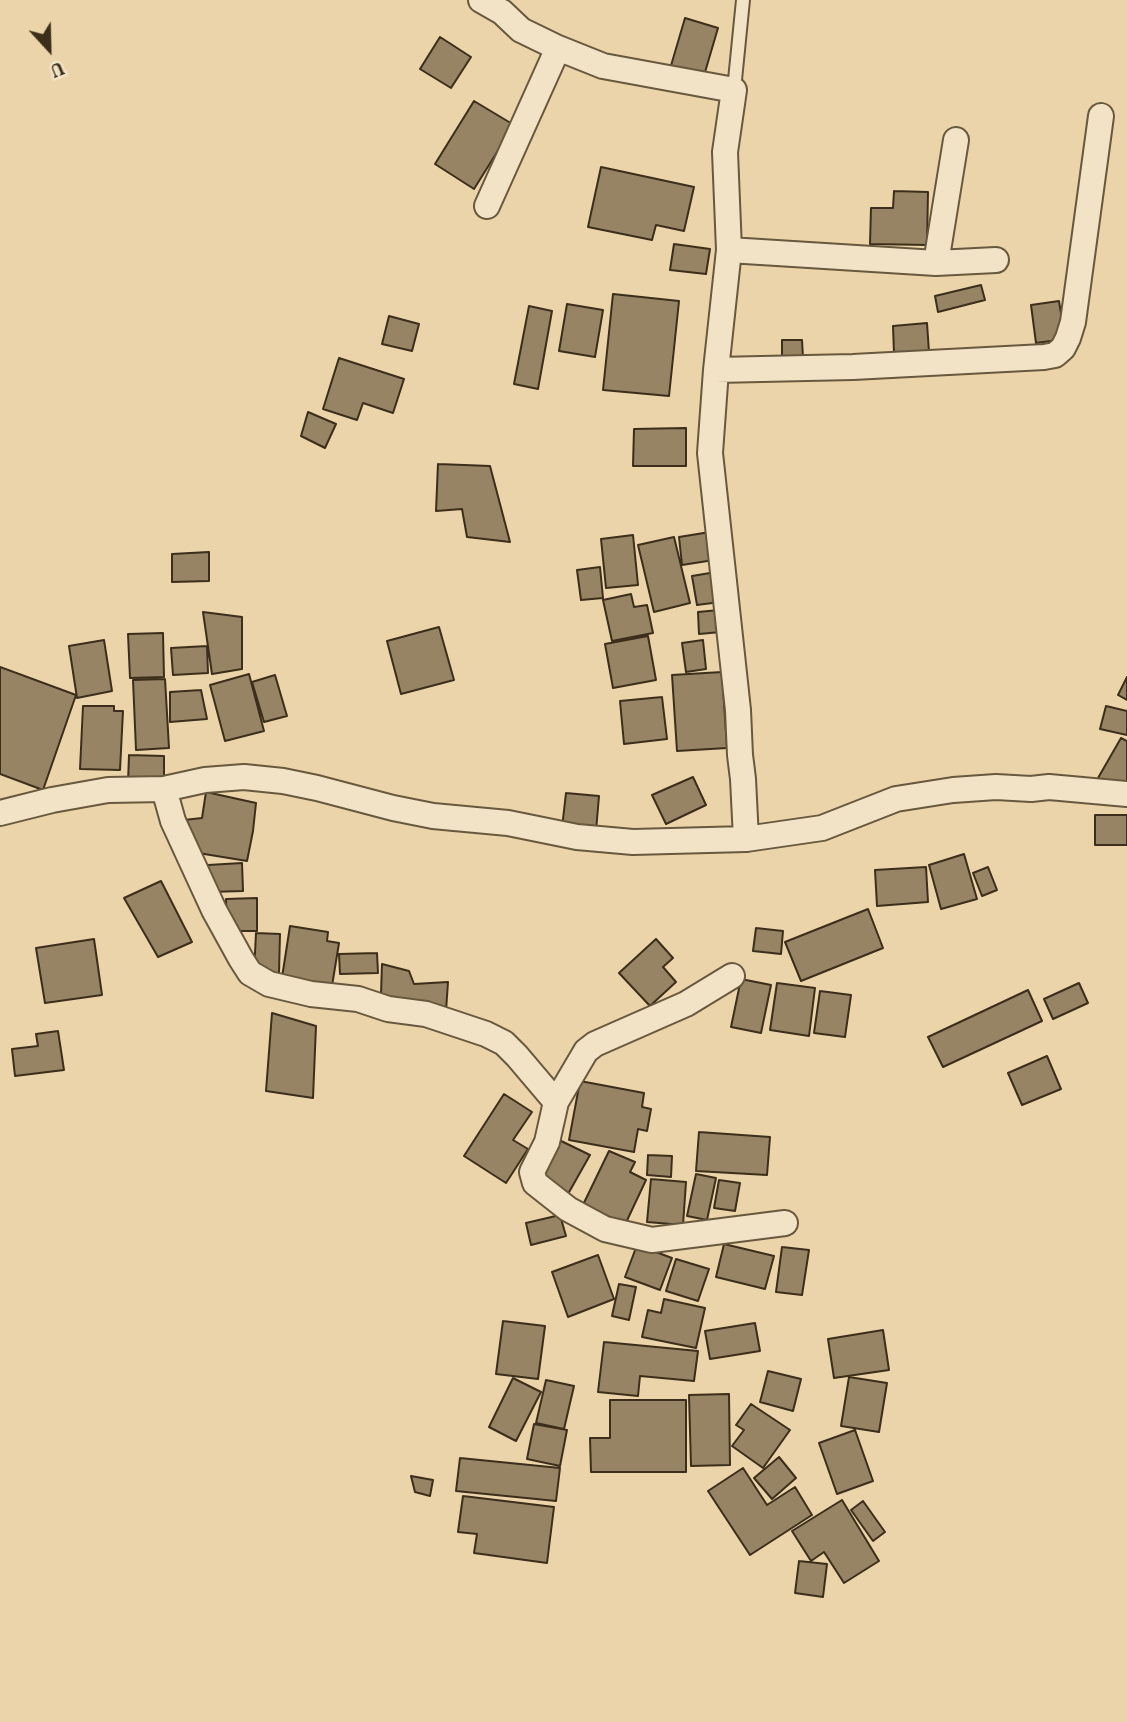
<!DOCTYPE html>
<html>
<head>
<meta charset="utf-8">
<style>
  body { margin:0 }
  #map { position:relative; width:1127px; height:1722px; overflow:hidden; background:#ebd4a9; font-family:Vollkorn,serif }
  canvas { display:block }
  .north { position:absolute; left:14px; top:14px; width:70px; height:70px; -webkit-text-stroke:5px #f2e3c7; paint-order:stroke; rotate:158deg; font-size:19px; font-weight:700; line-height:28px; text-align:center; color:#3c2e1a }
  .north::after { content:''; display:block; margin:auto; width:24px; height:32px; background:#3c2e1a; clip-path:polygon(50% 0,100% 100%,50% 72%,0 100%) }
</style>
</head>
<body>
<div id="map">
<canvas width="1127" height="1722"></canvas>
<div class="north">U</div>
</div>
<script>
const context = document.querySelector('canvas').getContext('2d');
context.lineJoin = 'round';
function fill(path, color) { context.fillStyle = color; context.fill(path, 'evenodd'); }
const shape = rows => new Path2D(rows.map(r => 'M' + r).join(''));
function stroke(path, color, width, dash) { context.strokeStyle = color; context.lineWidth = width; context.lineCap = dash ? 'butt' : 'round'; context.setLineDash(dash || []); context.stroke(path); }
const building = shape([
  [685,18,718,28,703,79,670,69,685,18],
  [440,37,471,57,451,88,420,69,440,37],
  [474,101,514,125,474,189,435,164,474,101],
  [601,167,694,187,684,231,656,225,652,240,588,227,601,167],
  [894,191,928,192,927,245,870,244,871,208,893,208,894,191],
  [674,244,710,249,706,274,670,270,674,244],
  [981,285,985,300,938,312,935,296,981,285],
  [613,294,679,301,669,396,603,390,613,294],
  [1059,301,1065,339,1036,343,1031,305,1059,301],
  [567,304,603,310,595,357,559,351,567,304],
  [529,306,552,311,538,389,514,384,529,306],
  [389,316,419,324,412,351,382,344,389,316],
  [927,323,929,352,894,354,893,326,927,323],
  [782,340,802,340,803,358,782,359,782,340],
  [339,358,404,379,393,413,363,403,357,420,323,409,339,358],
  [308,412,336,424,325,448,301,436,308,412],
  [686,428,686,466,633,466,634,429,686,428],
  [438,464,490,466,510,542,467,537,462,509,436,511,438,464],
  [710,532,714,560,682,565,679,537,710,532],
  [633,535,638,585,606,588,601,539,633,535],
  [674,537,690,603,654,612,638,545,674,537],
  [209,552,209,581,172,582,172,554,209,552],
  [600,567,603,598,581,600,577,570,600,567],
  [716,572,720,602,697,605,692,576,716,572],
  [631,594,634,607,647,605,653,633,612,641,603,600,631,594],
  [719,610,721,632,699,634,698,612,719,610],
  [203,612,242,617,242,669,212,674,203,612],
  [439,627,454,680,401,694,387,641,439,627],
  [163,633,164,677,130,678,128,634,163,633],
  [648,636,656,680,613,688,605,644,648,636],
  [104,640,112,691,77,698,69,646,104,640],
  [703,640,706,669,686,672,682,643,703,640],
  [207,646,208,673,173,675,171,648,207,646],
  [0,667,76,695,43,790,0,774,0,667],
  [722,672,727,748,677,751,672,675,722,672],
  [249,674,264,731,225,741,210,685,249,674],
  [275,675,287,716,264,722,252,682,275,675],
  [1127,677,1127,700,1118,695,1127,677],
  [165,679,169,748,136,750,133,680,165,679],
  [201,690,207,719,170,722,170,692,201,690],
  [662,697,667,739,624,744,620,701,662,697],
  [83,706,114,706,114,711,123,711,120,770,80,769,83,706],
  [1106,706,1127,711,1127,735,1100,729,1106,706],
  [1121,738,1127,741,1127,786,1124,792,1098,778,1121,738],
  [129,755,164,756,164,783,128,783,129,755],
  [693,777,706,805,666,824,652,795,693,777],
  [206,792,256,803,253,831,247,861,192,852,175,821,202,818,206,792],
  [566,793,599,796,596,831,562,828,566,793],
  [1095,815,1127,815,1127,845,1095,845,1095,815],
  [964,854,977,899,941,909,929,865,964,854],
  [242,863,243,891,209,892,208,865,242,863],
  [926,867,928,902,877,906,875,870,926,867],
  [988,867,997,890,982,896,973,873,988,867],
  [161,881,192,942,158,957,124,898,161,881],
  [257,898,257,931,227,931,226,899,257,898],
  [868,909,883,948,801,981,785,942,868,909],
  [290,926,328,932,327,941,339,943,331,992,281,984,290,926],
  [756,928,783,931,781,954,753,951,756,928],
  [256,933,280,934,279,973,254,972,256,933],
  [94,939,102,995,45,1003,36,948,94,939],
  [656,939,673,958,663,967,676,982,650,1006,619,973,656,939],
  [377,953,378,973,340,974,339,954,377,953],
  [382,964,409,971,414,984,448,982,446,1011,394,1005,381,994,382,964],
  [741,979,771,985,761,1033,731,1027,741,979],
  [777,983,815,988,809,1036,770,1030,777,983],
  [1079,983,1088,1003,1053,1019,1044,999,1079,983],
  [1028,990,1042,1021,943,1067,928,1037,1028,990],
  [820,991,851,995,845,1037,814,1033,820,991],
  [272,1013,316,1026,313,1098,266,1091,272,1013],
  [58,1031,64,1070,15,1076,12,1049,38,1046,36,1034,58,1031],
  [1047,1056,1061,1089,1022,1105,1008,1073,1047,1056],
  [580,1081,644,1093,642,1107,651,1109,647,1131,638,1129,634,1152,569,1140,580,1081],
  [504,1094,532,1112,513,1140,528,1149,506,1183,464,1156,504,1094],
  [699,1132,770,1137,767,1175,696,1171,699,1132],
  [555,1138,590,1155,568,1194,534,1178,555,1138],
  [609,1151,635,1162,630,1172,646,1180,623,1229,581,1209,609,1151],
  [648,1155,672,1156,671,1177,647,1175,648,1155],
  [696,1174,716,1178,707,1220,687,1216,696,1174],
  [651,1179,686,1182,683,1225,647,1222,651,1179],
  [719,1180,740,1183,735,1211,714,1208,719,1180],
  [560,1215,566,1236,531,1245,526,1223,560,1215],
  [724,1244,774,1256,765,1289,716,1277,724,1244],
  [637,1245,672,1258,660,1290,625,1277,637,1245],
  [782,1247,809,1250,802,1295,776,1292,782,1247],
  [598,1255,614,1299,568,1317,552,1272,598,1255],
  [676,1259,709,1269,698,1301,666,1291,676,1259],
  [619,1284,636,1287,629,1320,612,1316,619,1284],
  [664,1299,705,1308,696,1348,642,1337,648,1310,661,1313,664,1299],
  [503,1321,545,1326,538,1379,496,1374,503,1321],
  [755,1323,760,1351,710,1359,705,1331,755,1323],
  [883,1330,889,1370,834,1378,828,1339,883,1330],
  [604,1342,698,1351,694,1381,640,1376,638,1396,598,1392,604,1342],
  [768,1371,801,1379,793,1411,760,1402,768,1371],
  [849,1377,887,1383,879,1432,841,1426,849,1377],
  [513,1378,541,1392,516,1441,489,1427,513,1378],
  [546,1380,574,1386,564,1429,536,1423,546,1380],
  [729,1394,730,1465,691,1466,689,1395,729,1394],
  [610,1400,686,1400,686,1472,591,1472,590,1438,610,1438,610,1400],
  [751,1404,790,1430,763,1468,732,1446,744,1430,736,1425,751,1404],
  [534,1424,567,1430,560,1466,527,1459,534,1424],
  [855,1430,873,1481,837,1494,819,1443,855,1430],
  [779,1457,796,1478,772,1499,754,1478,779,1457],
  [460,1458,560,1468,556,1501,456,1491,460,1458],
  [743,1468,767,1505,795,1487,812,1515,750,1555,708,1491,743,1468],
  [411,1476,433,1480,430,1496,415,1492,411,1476],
  [463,1496,554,1507,547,1563,474,1553,477,1534,458,1532,463,1496],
  [842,1500,879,1561,844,1583,824,1552,811,1561,792,1531,842,1500],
  [863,1501,885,1532,873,1541,851,1510,863,1501],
  [799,1561,827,1564,823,1597,795,1593,799,1561]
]);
fill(building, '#978464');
stroke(building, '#3c2e1a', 2);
const lane = shape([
  [734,90,743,0]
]);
const street = shape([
  [481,0,502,12,521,30,558,48,603,66,734,90,725,152,729,250,716,370,710,453,738,710,740,755,743,779,746,839],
  [487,206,558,48],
  [729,250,936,263,996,260],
  [936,263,956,140],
  [716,370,853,367,1044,357,1055,355,1063,348,1068,338,1073,322,1101,116],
  [164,789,173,821,214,910,241,959,250,973,269,984,311,994,358,999,388,1009,426,1014,486,1034,504,1043,517,1056,556,1102,547,1142,532,1172,535,1183,568,1209,605,1229,652,1240,785,1223],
  [0,813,52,800,108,790,164,789,205,780,244,777,283,781,317,788,393,808,433,816,508,823,577,837,633,842,746,839,822,828,896,799,953,790,996,787,1031,789,1049,787,1127,794],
  [556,1102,586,1051,595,1044,686,1004,732,976]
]);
stroke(lane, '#68583e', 16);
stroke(street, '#68583e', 28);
stroke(lane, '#f2e3c7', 12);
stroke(street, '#f2e3c7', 24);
</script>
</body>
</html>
